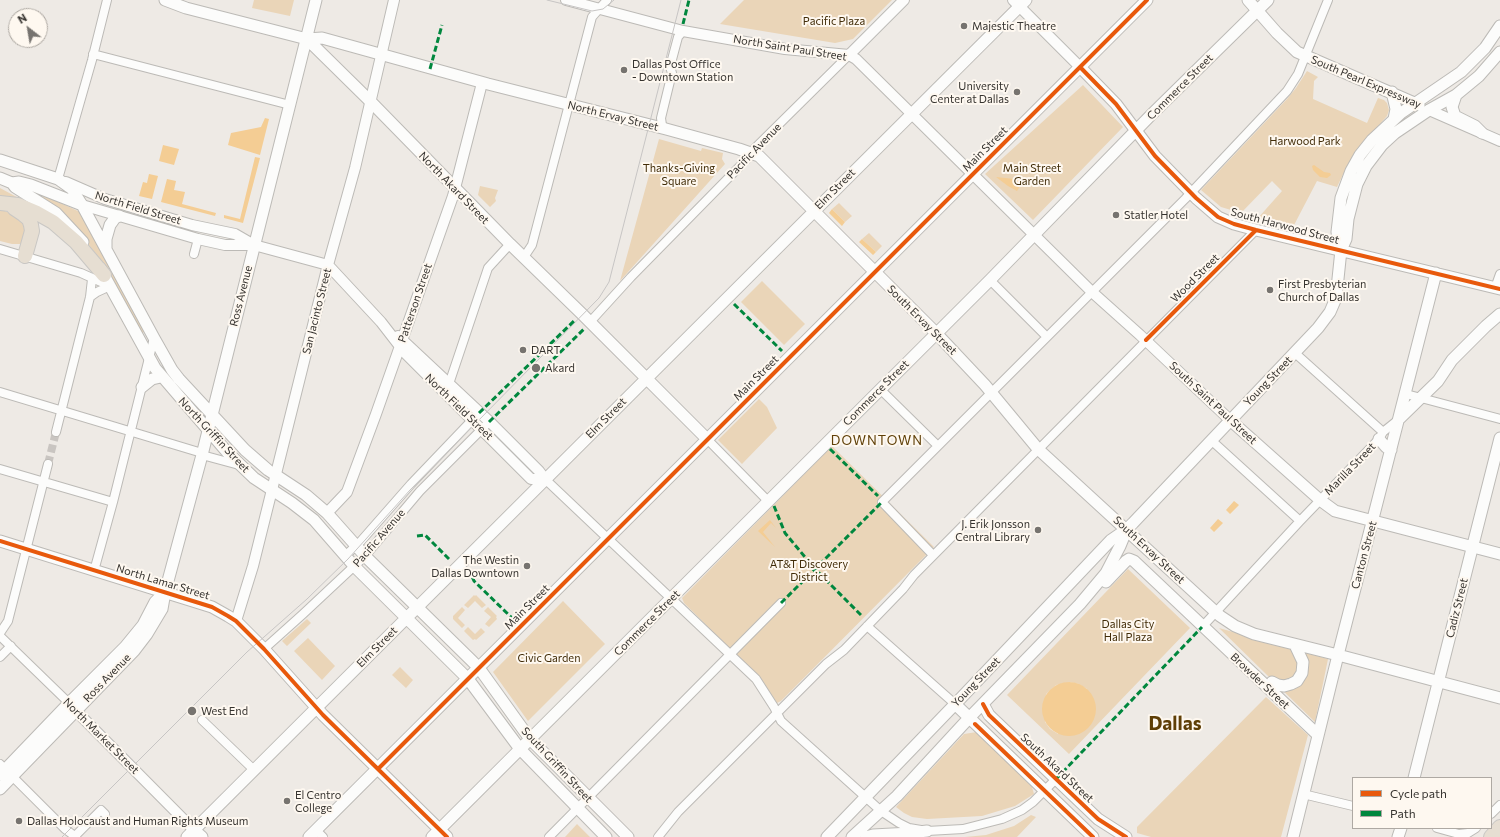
<!DOCTYPE html>
<html>
<head>
<meta charset="utf-8">
<style>
  body { margin:0 }
  #map { position:relative; width:1500px; height:837px; overflow:hidden; background:#eeeae5; font-family:Commissioner,sans-serif }
  canvas { display:block }
  .legend { position:absolute; left:1352px; top:777px; width:140px; height:52px; box-sizing:border-box; background:#fef8f0; border:1px solid #aea9a3; margin:0; padding:5px 7px; list-style:none; font-size:12px; color:#36332f }
  .legend li { display:flex; align-items:center; gap:8px; height:20px }
  .legend b { width:20px; border:1px solid #aea9a3 }
  .north { position:absolute; left:8px; top:8px; width:40px; height:40px; box-sizing:border-box; background:#fef8f0; border:1px solid #aea9a3; border-radius:50%; rotate:329deg; font-size:11px; font-weight:700; line-height:16px; text-align:center; color:#36332f }
  .north::after { content:''; display:block; margin:auto; width:14px; height:18px; background:#76736f; clip-path:polygon(50% 0,100% 100%,50% 72%,0 100%) }
</style>
</head>
<body>
<div id="map">
<canvas width="1500" height="837"></canvas>
<ul class="legend">
<li><b style="height:5px;background:#e8590c"></b>Cycle path</li>
<li><b style="height:5px;background:#00873e"></b>Path</li>
</ul>
<div class="north">N</div>
</div>
<script>
const context = document.querySelector('canvas').getContext('2d');
context.lineJoin = 'round';
function fill(path, color) { context.fillStyle = color; context.fill(path, 'evenodd'); }
const shape = rows => new Path2D(rows.map(r => 'M' + r).join(''));
function stroke(path, color, width, dash) { context.strokeStyle = color; context.lineWidth = width; context.lineCap = dash ? 'butt' : 'round'; context.setLineDash(dash || []); context.stroke(path); }
function drawText(font, color, halo, rows, align = 'center') {
  context.font = font + ' Commissioner,sans-serif'; context.lineWidth = 4; context.setLineDash([]); context.textBaseline = 'middle'; context.strokeStyle = halo; context.fillStyle = color; for (const [text, x, y, turn = 0] of rows) {
    context.save(); context.translate(x, y); context.rotate((+turn || 0) * Math.PI / 180); context.textAlign = isNaN(turn) ? turn : align; if (halo) context.strokeText(text, 0, 0); context.fillText(text, 0, 0); context.restore();
  }
}
fill(shape([
  [254,0,294,0,290,16,252,8],
  [744,0,892,0,853,39,835,43,720,24],
  [1307,71,1318,77,1314,81,1313,99,1367,123,1378,98,1384,100,1387,103,1389,110,1387,116,1356,151,1347,166,1337,187,1317,181,1293,227,1258,218,1282,191,1272,181,1241,213,1221,207,1201,190,1287,99,1296,88],
  [1083,85,1123,127,1033,220,985,174],
  [659,139,701,151,702,148,723,153,722,159,725,164,620,281],
  [480,186,498,190,495,198,496,201,490,207,478,195],
  [0,188,26,202,28,199,37,205,0,197],
  [30,192,54,200,80,212,144,332,141,334,100,260,79,232],
  [839,203,852,216,845,222,832,209],
  [0,209,24,219,28,230,25,242,20,244,12,244,0,241],
  [869,233,882,246,876,252,862,239],
  [762,281,805,324,784,345,741,302],
  [759,399,767,407,777,428,742,464,718,440],
  [832,446,934,547,781,701,777,703,762,680,684,603,682,598],
  [1128,569,1190,628,1069,754,1007,695],
  [1070,682,1079,684,1087,689,1058,734,1050,729,1045,722,1046,694,1056,685],
  [474,595,475,596,476,595,486,605,482,608,475,601,468,608,464,605],
  [563,601,605,644,528,721,493,672],
  [462,607,465,610,458,618,465,625,462,628,453,619,453,616],
  [488,607,497,616,496,617,497,619,489,627,485,624,491,617,484,611],
  [307,619,311,623,287,646,282,641],
  [468,627,475,634,481,628,485,632,476,640,475,639,473,640,464,631],
  [1219,628,1328,659,1315,722],
  [308,638,335,666,322,680,294,651],
  [400,667,413,680,406,688,392,675],
  [1266,697,1308,735,1281,837,1151,837,1137,833,1137,827],
  [977,732,1032,787,1034,794,1015,806,982,816,927,819,912,817,904,813,896,807,964,734],
  [1031,815,1036,817,1017,837,965,837,986,835,1014,826],
  [577,824,590,837,565,837]
]), '#ead5b8');
fill(shape([
  [265,118,269,119,260,155,228,145,231,133,261,127],
  [163,145,179,149,174,165,159,161],
  [255,157,260,158,243,223,224,218,224,215,240,219],
  [1314,165,1324,172,1330,173,1331,175,1327,178,1320,177,1313,170,1312,166],
  [149,174,158,176,152,199,139,196,143,182,147,183],
  [996,177,1024,180,1017,191,1008,186],
  [167,179,176,181,174,190,185,192,182,204,216,213,215,216,161,202],
  [832,209,845,222,842,226,829,213],
  [862,239,876,252,873,255,859,242],
  [1234,501,1239,505,1230,514,1226,510],
  [1218,519,1223,523,1214,532,1210,528],
  [770,520,776,528,771,523,763,532,775,547,758,531],
  '1042 709a27 27 0 1 1 54 0a27 27 0 1 1-54 0Z'
]), '#f4cd94');
stroke(shape([
  [48,464,56,432]
]), '#c9c5c1', 8, [8, 4]);
const minor = shape([
  [93,54,290,105],
  [666,129,662,125,661,118,672,73,670,67,678,37,683,31],
  [58,179,92,60,107,0],
  [0,249,81,273,110,286],
  [194,254,198,239],
  [524,257,532,245,592,17,607,0],
  [990,280,1047,337],
  [1495,288,1500,274],
  [90,297,97,292,110,286],
  [590,322,631,277,746,160,755,148,849,55],
  [1295,353,1383,432],
  [449,384,488,268,510,244],
  [880,389,938,446],
  [0,392,202,453],
  [1406,394,1500,419],
  [56,432,90,297,92,279],
  [707,439,768,501],
  [1211,440,1300,521],
  [202,455,239,465],
  [0,469,113,502],
  [545,479,756,679,774,707,781,721,881,811,899,823,909,828,927,831,963,829,1002,819,1022,810,1033,802,1056,779],
  [933,555,882,502,1185,199,1287,91,1298,74,1328,0],
  [345,556,361,541,411,484,476,416],
  [94,571,113,502,154,338],
  [867,626,955,704],
  [1202,627,1300,521,1379,439,1383,432,1398,420],
  [0,633,8,621,48,464],
  [0,636,69,703],
  [264,649,303,614,365,556,420,491,486,425],
  [0,657,11,646],
  [202,720,254,770],
  [0,764,65,829,76,837],
  [1303,794,1353,806],
  [1491,814,1500,805],
  [1437,828,1459,834,1468,833,1476,828],
  [316,830,323,837],
  [75,836,101,810,105,814],
  [549,837,781,603],
  [658,837,678,812,826,664,844,650,903,589,914,575,1256,230]
]);
const tertiary = shape([
  [566,0,683,31,785,49,849,55,856,59,1092,292,1140,335,1230,420],
  [1013,0,1080,67],
  [849,55,904,0],
  [1429,110,1500,141],
  [66,182,105,199,192,225,235,234,254,245,328,265,381,322,405,353,531,479,545,479],
  [82,205,198,239,225,245,254,245],
  [398,336,492,424,539,471,545,479],
  [327,513,347,492,376,414,453,196,482,83],
  [236,621,253,566,328,265,355,168,394,0],
  [71,706,194,830]
]);
const secondary = shape([
  [165,0,186,8,307,39,371,102,510,244,581,313,707,439],
  [1248,0,1277,33,1297,52,1419,105],
  [307,39,322,38,488,84,666,129,739,149,759,156,936,333,985,385,1038,449,1220,616,1235,626,1254,634,1338,655,1500,698],
  [1080,67,1116,104,1155,156,1196,198,1218,217,1234,224,1256,230,1500,289],
  [1392,92,1396,109,1394,119],
  [1456,95,1452,107,1455,116,1475,126,1482,133],
  [0,160,58,179,72,189,82,205,154,338,172,370,179,379,245,450,268,470,306,495,327,513,367,558,472,661,479,668,530,739,628,837],
  [0,178,12,183,19,182,31,185,82,205],
  [12,183,15,187,56,213,83,242],
  [106,249,106,239,110,225,115,218,119,216],
  [1341,250,1337,232,1341,198,1351,171,1360,155,1372,140,1401,113,1461,72,1485,48,1500,26],
  [100,268,155,368,227,452,254,478,292,503,314,520,355,567,468,679,520,749,606,837],
  [142,387,152,379,161,377],
  [1400,418,1438,381,1452,360,1486,326,1500,314],
  [1230,420,1320,500,1335,511,1500,554],
  [1379,439,1386,447,1391,450],
  [0,541,212,607,228,616,236,621,264,649,323,715,447,837],
  [1106,582,1126,561,1129,559,1134,561,1318,735],
  [1272,682,1278,685,1284,686,1291,684,1297,681,1302,673,1303,662,1295,645],
  [955,704,1093,837],
  [983,704,989,715,1098,819,1126,837],
  [0,775,69,703,125,647,143,625,155,602,165,592],
  [1414,778,1500,438],
  [0,789,134,651,147,634,162,609,165,592,202,455,316,0],
  [194,830,202,837],
  [187,837,1026,0],
  [309,837,1147,0],
  [432,837,990,280,1151,115,1268,0],
  [827,837,961,698,1111,540,1127,529,1133,523,1318,328,1330,312,1336,298,1341,250,1346,239,1348,219,1357,184,1366,166,1382,145,1395,133,1429,110,1456,95,1479,76,1500,52],
  [852,837,897,796,969,718,1080,604,1106,573,1120,546,1127,529],
  [866,837,873,835,911,833,927,831],
  [1293,837,1338,655,1436,273],
  [1398,837,1401,828]
]);
const motorway = shape([
  [0,203,18,205,37,213,53,222,76,242,104,275],
  [14,208,23,214,29,219,31,225,32,231,25,256],
  [1491,837,1500,827]
]);
stroke(minor, '#bcbab6', 10);
stroke(tertiary, '#bcbab6', 12);
stroke(secondary, '#bcbab6', 13);
stroke(motorway, '#c9c7c4', 16);
stroke(minor, '#fcfcfb', 8);
stroke(tertiary, '#fcfcfb', 10);
stroke(secondary, '#fcfcfb', 11);
stroke(motorway, '#e6ded2', 14);
stroke(shape([
  [547,0,592,11,603,9,614,0],
  [62,837,247,652,307,599,348,559,410,490,599,298,609,282,681,0]
]), '#c7c5c4', 1);
stroke(shape([
  [683,24,689,0],
  [430,69,442,25],
  [734,304,782,351],
  [479,413,575,320],
  [489,422,584,329],
  [830,449,878,496],
  [774,506,785,533,815,569,863,617],
  [417,536,425,535,450,560],
  [469,569,474,581,512,618],
  [781,603,882,502],
  [1056,779,1202,627]
]), '#00873e', 3, [6, 3]);
stroke(shape([
  [1080,67,1116,104,1155,156,1196,198,1218,217,1234,224,1256,230,1500,289],
  [1146,340,1256,230],
  [0,541,212,607,228,616,236,621,264,649,323,715,447,837],
  [983,704,989,715,1098,819,1126,837],
  [975,724,1093,837],
  [378,769,1147,0]
]), '#e8590c', 4);
for (const [x, y, r, color] of [
  [964,26,4,"#76736f"],
  [624,70,4,"#76736f"],
  [1017,92,4,"#76736f"],
  [1116,215,4,"#76736f"],
  [1270,290,4,"#76736f"],
  [523,350,4,"#76736f"],
  [536,368,5,"#76736f"],
  [1038,530,4,"#76736f"],
  [527,566,4,"#76736f"],
  [192,711,5,"#76736f"],
  [287,801,4,"#76736f"],
  [19,821,4,"#76736f"]
]) { const dot = new Path2D(); dot.arc(x, y, r, 0, 2 * Math.PI); context.fillStyle = color; context.fill(dot); stroke(dot, '#fef8f0', 1.5); }
drawText('11px', '#412c08', '#fef8f0', [
  ["Pacific Plaza",834,21],
  ["Harwood Park",1305,141],
  ["Thanks-Giving",679,168],
  ["Square",679,181],
  ["Main Street",1032,168],
  ["Garden",1032,181],
  ["AT&T Discovery",809,564],
  ["District",809,577],
  ["Dallas City",1128,624],
  ["Hall Plaza",1128,637],
  ["Civic Garden",549,658]
]);
drawText('11px', '#36332f', '#fef8f0', [
  ["Majestic Theatre",972,26],
  ["Dallas Post Office",632,64],
  ["- Downtown Station",632,77],
  ["University",1009,86,"right"],
  ["Center at Dallas",1009,99,"right"],
  ["Statler Hotel",1124,215],
  ["First Presbyterian",1278,284],
  ["Church of Dallas",1278,297],
  ["DART",531,350],
  ["Akard",545,368],
  ["J. Erik Jonsson",1030,524,"right"],
  ["Central Library",1030,537,"right"],
  ["The Westin",519,560,"right"],
  ["Dallas Downtown",519,573,"right"],
  ["West End",201,711],
  ["El Centro",295,795],
  ["College",295,808],
  ["Dallas Holocaust and Human Rights Museum",27,821]
], 'left');
drawText('11px', '#36332f', '#fef8f0', [
  ["North Saint Paul Street",790,48,9],
  ["South Pearl Expressway",1366,82,23],
  ["Commerce Street",1180,87,-45],
  ["North Ervay Street",613,116,14],
  ["Main Street",985,149,-45],
  ["Pacific Avenue",754,151,-46],
  ["North Akard Street",454,188,46],
  ["Elm Street",835,189,-45],
  ["North Field Street",138,208,17],
  ["South Harwood Street",1285,226,15],
  ["Wood Street",1195,278,-45],
  ["Ross Avenue",241,296,-76],
  ["Patterson Street",415,303,-71],
  ["San Jacinto Street",317,311,-76],
  ["South Ervay Street",922,320,45],
  ["Main Street",756,378,-45],
  ["Young Street",1268,381,-46],
  ["Commerce Street",876,393,-45],
  ["South Saint Paul Street",1213,403,43],
  ["North Field Street",459,407,44],
  ["Elm Street",606,418,-45],
  ["North Griffin Street",214,435,47],
  ["Marilla Street",1350,469,-46],
  ["Pacific Avenue",379,538,-49],
  ["South Ervay Street",1149,550,43],
  ["Canton Street",1364,555,-75],
  ["North Lamar Street",163,582,17],
  ["Main Street",527,607,-45],
  ["Cadiz Street",1457,608,-76],
  ["Commerce Street",647,623,-45],
  ["Elm Street",377,647,-45],
  ["Ross Avenue",107,678,-46],
  ["Browder Street",1260,681,43],
  ["Young Street",976,682,-46],
  ["North Market Street",101,736,45],
  ["South Griffin Street",557,765,47],
  ["South Akard Street",1057,768,43]
]);
context.letterSpacing = '1px';
drawText('13px', '#5f3f06', '#fef8f0', [
  ["DOWNTOWN",877,441]
]);
context.letterSpacing = '0px';
drawText('bold 19px', '#5f3f06', '#fef8f0', [
  ["Dallas",1175,724]
]);
</script>
</body>
</html>
